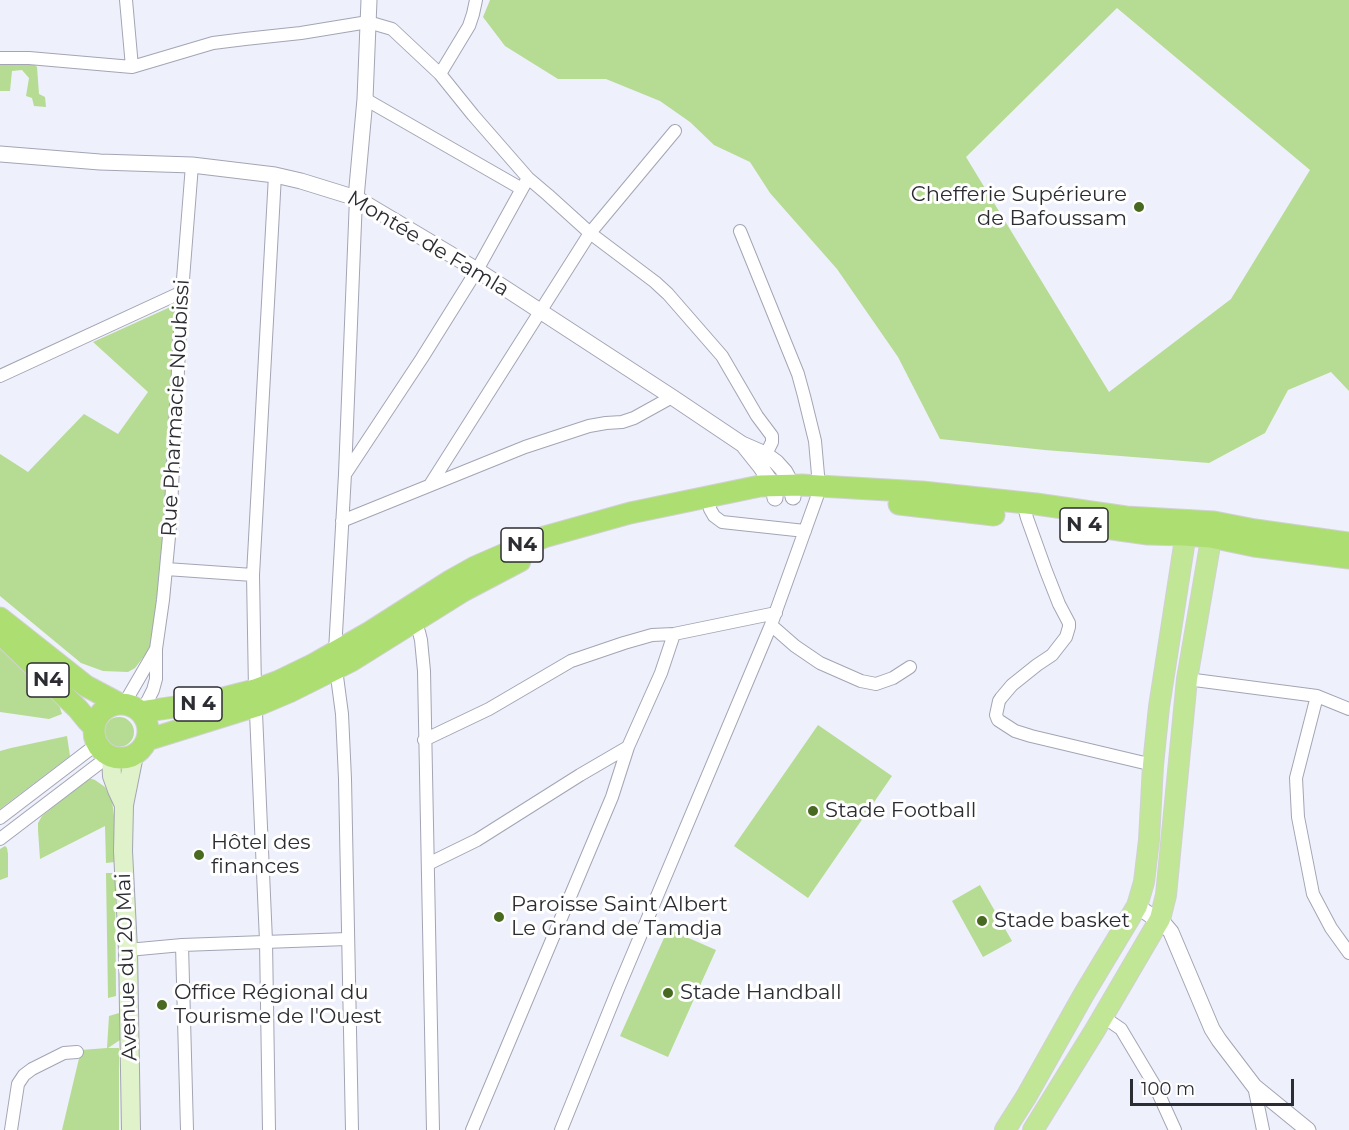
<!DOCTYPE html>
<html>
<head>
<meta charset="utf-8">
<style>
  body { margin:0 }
  #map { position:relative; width:1349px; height:1130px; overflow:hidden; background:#eef0fc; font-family:Montserrat,sans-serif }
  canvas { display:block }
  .scale { position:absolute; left:1130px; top:1079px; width:164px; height:27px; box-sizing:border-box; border:3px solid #2c2d32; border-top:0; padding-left:8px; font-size:18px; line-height:21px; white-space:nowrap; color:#2c2d32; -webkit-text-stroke:4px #fff; paint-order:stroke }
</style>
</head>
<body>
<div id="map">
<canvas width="1349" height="1130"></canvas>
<div class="scale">100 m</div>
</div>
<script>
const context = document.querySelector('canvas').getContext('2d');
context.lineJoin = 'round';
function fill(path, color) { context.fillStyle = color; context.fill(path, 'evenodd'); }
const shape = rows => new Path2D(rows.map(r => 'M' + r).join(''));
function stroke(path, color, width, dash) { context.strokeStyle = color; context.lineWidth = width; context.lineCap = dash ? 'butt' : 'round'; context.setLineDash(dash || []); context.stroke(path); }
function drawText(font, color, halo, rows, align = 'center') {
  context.font = font + ' Montserrat,sans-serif'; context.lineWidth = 6; context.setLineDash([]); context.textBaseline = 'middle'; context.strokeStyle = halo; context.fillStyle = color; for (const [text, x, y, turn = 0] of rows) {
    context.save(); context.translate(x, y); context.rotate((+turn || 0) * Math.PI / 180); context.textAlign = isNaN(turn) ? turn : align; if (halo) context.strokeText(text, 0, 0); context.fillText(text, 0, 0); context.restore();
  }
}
fill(shape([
  [490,0,1349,0,1349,391,1331,372,1288,390,1265,433,1209,463,1045,450,940,439,898,357,837,269,770,193,750,162,714,145,690,122,660,101,606,79,558,79,505,46,483,17],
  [1117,8,1310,170,1231,299,1109,392,966,157],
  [32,62,37,67,39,94,45,97,46,107,34,106,32,98,26,96,29,78,22,70,12,71,10,91,0,91,0,63],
  [177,304,162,543,152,646,135,668,128,672,103,671,81,663,0,596,0,454,28,472,84,414,118,434,148,392,93,342],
  [0,640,58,702,62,714,49,719,0,712],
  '104 732a15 15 0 1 1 30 0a15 15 0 1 1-30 0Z',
  [818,725,892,776,808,898,734,846],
  [67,736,70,756,0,809,0,751,11,748],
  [89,778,95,780,105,787,112,800,114,816,115,862,106,863,105,826,40,859,38,830,38,823,42,816],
  [5,846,7,848,8,854,8,877,0,880,0,849],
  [106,873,115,873,116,996,108,998],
  [980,885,1012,941,983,957,952,901],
  [668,929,716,950,668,1057,620,1036],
  [119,1013,120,1040,108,1048,119,1048,119,1130,62,1130,81,1050,107,1048,109,1016]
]), '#b6db92');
const minor = shape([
  [126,0,132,67],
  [0,58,29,58,132,67,213,43,245,39,301,33,368,22,392,29,440,74,473,115,528,178,548,195,590,233,655,282,668,294,722,356,757,416,772,436,772,442,768,450,759,458],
  [440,74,469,26,473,14,476,0],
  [365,99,522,189],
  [0,376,182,292],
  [346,473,422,358,477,270,528,178],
  [430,485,590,233,675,131],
  [709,496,710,509,714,516,722,522,805,531],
  [1023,503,1027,518,1046,571,1059,604,1069,623,1069,627,1066,637,1052,655,1037,665,1012,685,1001,698,999,701,996,715,998,720,1015,731,1031,736,1153,765],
  [342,521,525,447,589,426,606,423,622,422,634,418,672,397],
  [166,569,253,575],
  [410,618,419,632,421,640,424,671,433,1130],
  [771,625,795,646,820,663,861,681,876,684,893,678,910,667],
  [1187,679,1317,696,1349,709],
  [1317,696,1296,778,1298,817,1313,894,1331,928,1349,953],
  [124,704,156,649],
  [140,711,148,700,153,690,156,679,156,649,163,600,170,526,182,292,192,165],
  [424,740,489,709,571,661,624,643,652,635,674,634,776,613],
  [0,818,97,744],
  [0,839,109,756],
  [428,864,477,840,580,775,628,747],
  [182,945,187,1130],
  [128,950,182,945,347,939],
  [1102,1016,1121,1029,1155,1086,1175,1130],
  [1254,1086,1263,1130],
  [11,1130,18,1084,24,1075,32,1069,64,1053,77,1052],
  [269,1130,266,941,255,690,253,575,275,175],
  [352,1130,345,779,342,714,336,669,335,651,345,474,356,198],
  [472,1130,612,797,628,747,661,673,674,634],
  [561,1130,618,989,771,625,817,497,819,486,815,441,804,396,798,374,740,231]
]);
const tertiary = shape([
  [0,154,100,162,192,165,275,175,301,181,356,198,477,270,672,397,742,444,765,454,776,462,785,472,792,485,793,497],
  [356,198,365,99,369,0],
  [744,446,760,466,773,485,775,498],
  [1137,906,1153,917,1160,919,1171,932,1212,1029,1219,1040,1254,1086,1308,1130]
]);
const secondary = shape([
  [111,756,112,776,117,790,124,805],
  [131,1130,128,950,123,851,124,805,134,755]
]);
const primary = shape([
  [1005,1130,1026,1097,1084,994,1137,906,1144,882,1149,840,1153,765,1159,707,1188,520],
  [1033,1130,1095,1030,1160,919,1166,895,1187,679,1214,522]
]);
const trunk = shape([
  [899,504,994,515],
  [1105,528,1148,534,1185,535,1211,537,1254,546,1349,558],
  [0,618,86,686,120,704],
  [3,636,78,709,87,720,94,727],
  '94 731a27 27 0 1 1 54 0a27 27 0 1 1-54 0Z',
  [141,712,208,702,255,690,279,681,314,664,370,632,450,581,475,567,544,537,630,513,760,486,802,485,922,492,1036,504,1126,517,1214,522,1255,530,1349,543],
  [147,740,256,706,289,692,351,661,463,591,520,561]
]);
stroke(minor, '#a3a5b4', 14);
stroke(tertiary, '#a3a5b4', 17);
stroke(secondary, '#a3a5b4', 20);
stroke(primary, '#d1d1d2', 22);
stroke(trunk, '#d1d1d2', 23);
stroke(minor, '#fff', 12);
stroke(tertiary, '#fff', 15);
stroke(secondary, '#e0f2ca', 18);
stroke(primary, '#c1e695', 20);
stroke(trunk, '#acde72', 21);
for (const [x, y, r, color] of [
  [1139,207,6,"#486920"],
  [813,811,6,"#486920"],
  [199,855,6,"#486920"],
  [499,917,6,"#486920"],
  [982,921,6,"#486920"],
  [668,993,6,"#486920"],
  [162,1005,6,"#486920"]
]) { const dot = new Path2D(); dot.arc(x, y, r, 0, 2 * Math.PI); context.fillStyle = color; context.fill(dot); stroke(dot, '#fff', 2); }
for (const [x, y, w] of [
  [1084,525,48],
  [522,545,42],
  [48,680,42],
  [198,704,48]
]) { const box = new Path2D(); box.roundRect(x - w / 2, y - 17, w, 34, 4.5); context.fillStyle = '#fff'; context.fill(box); stroke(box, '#2c2d32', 1.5); }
drawText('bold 20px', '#2c2d32', null, [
  ["N 4",1084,525],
  ["N4",522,545],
  ["N4",48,680],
  ["N 4",198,704]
]);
drawText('21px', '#2c2d32', '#fff', [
  ["Chefferie Supérieure",1127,195,"right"],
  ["de Bafoussam",1127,219,"right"],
  ["Stade Football",825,811],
  ["Hôtel des",211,843],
  ["finances",211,867],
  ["Paroisse Saint Albert",511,905],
  ["Le Grand de Tamdja",511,929],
  ["Stade basket",994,921],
  ["Office Régional du",174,993],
  ["Tourisme de l'Ouest",174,1017],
  ["Stade Handball",680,993]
], 'left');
drawText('21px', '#2c2d32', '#fff', [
  ["Montée de Famla",428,244,31],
  ["Rue Pharmacie Noubissi",176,408,-87],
  ["Avenue du 20 Mai",127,967,-92]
]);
</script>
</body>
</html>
